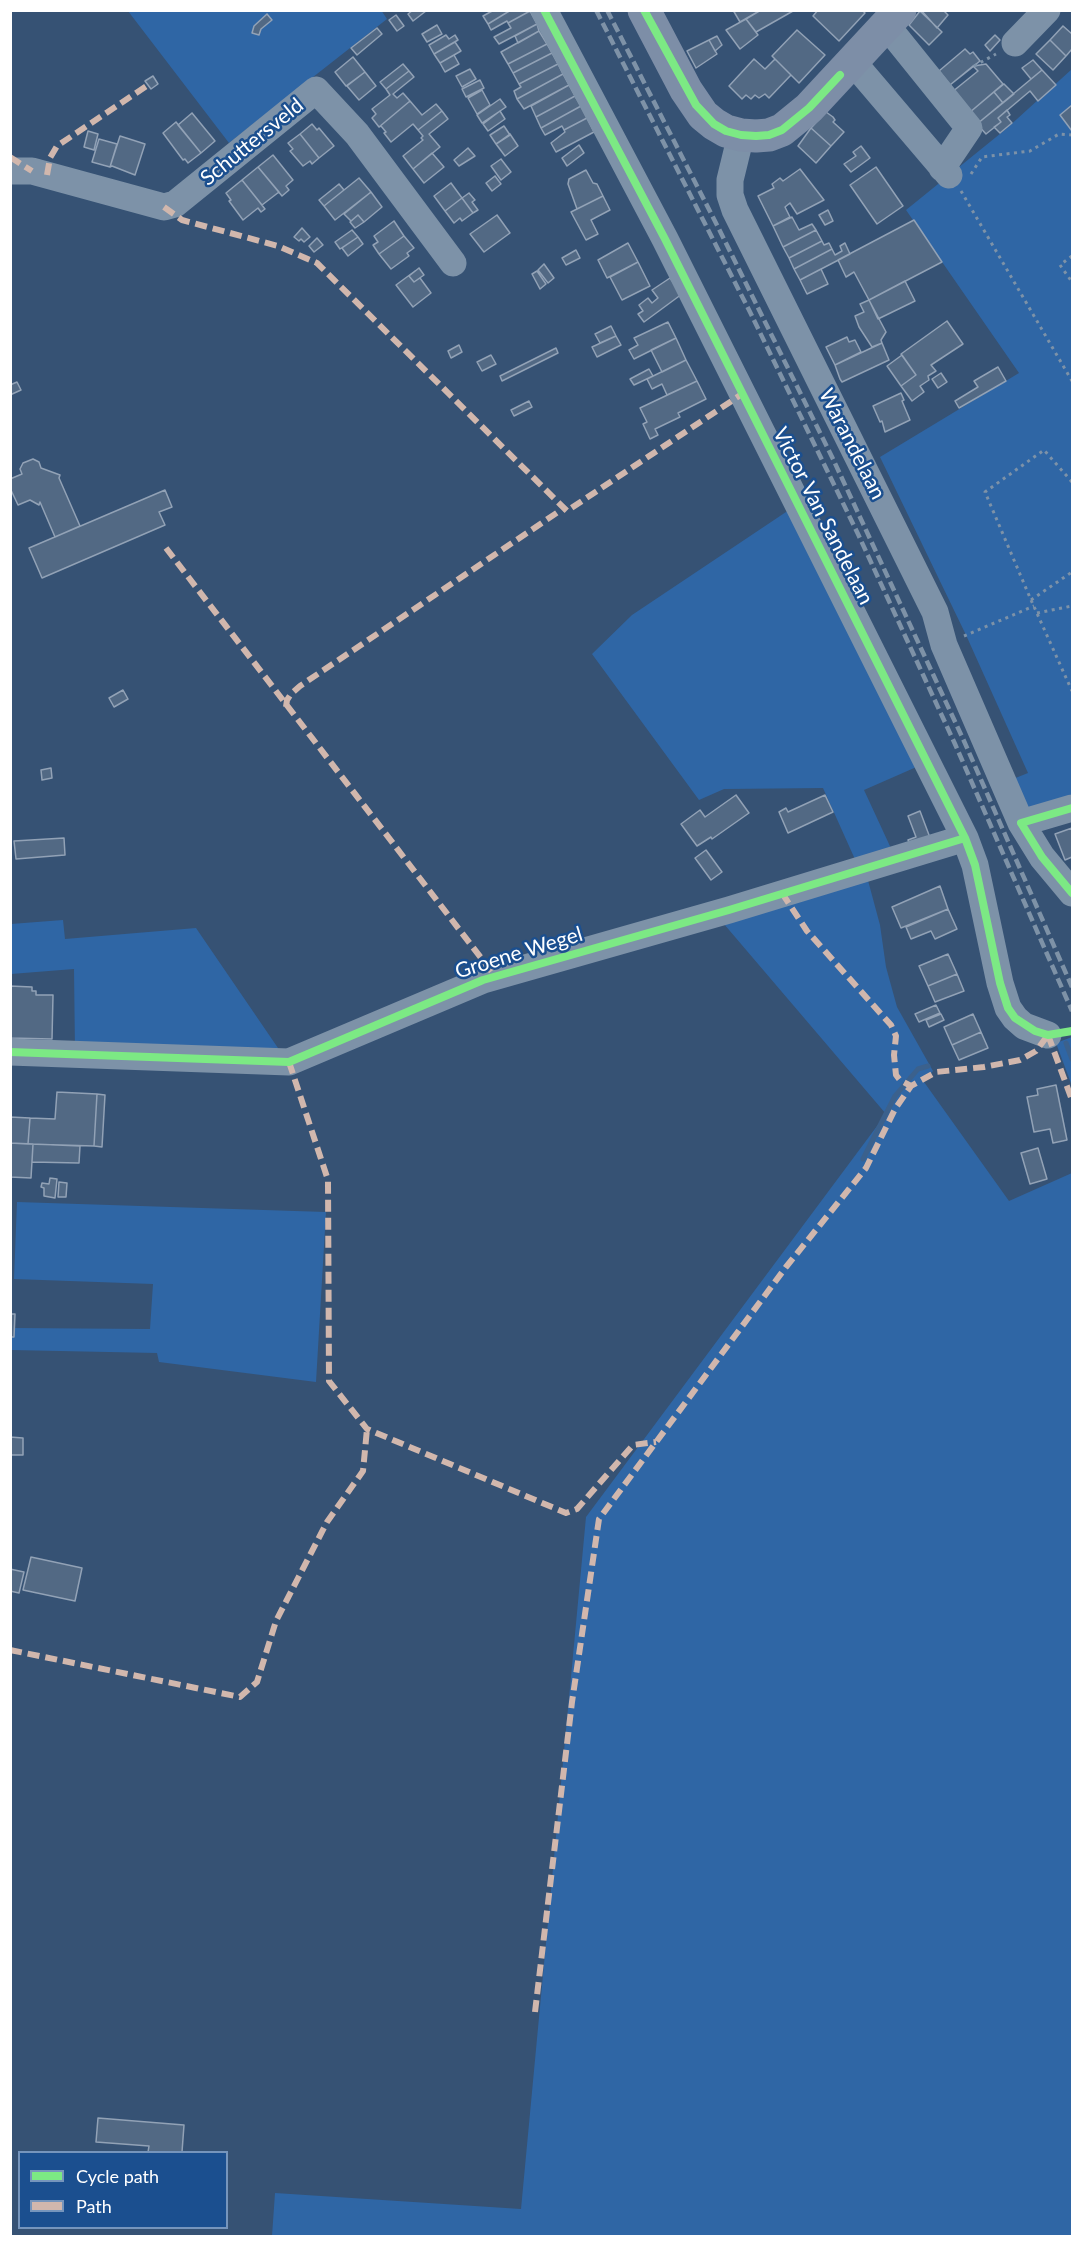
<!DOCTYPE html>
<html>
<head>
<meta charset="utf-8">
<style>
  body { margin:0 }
  #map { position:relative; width:1083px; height:2247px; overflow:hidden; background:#365274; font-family:Lato,sans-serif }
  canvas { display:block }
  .frame { position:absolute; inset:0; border:12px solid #fff; pointer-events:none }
  .legend { position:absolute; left:18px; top:2151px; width:210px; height:78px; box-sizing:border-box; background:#1b4f8f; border:2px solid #7695bc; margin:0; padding:8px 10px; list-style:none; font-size:18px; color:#fff }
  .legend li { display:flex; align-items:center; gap:12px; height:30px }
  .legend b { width:30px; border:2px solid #7695bc }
</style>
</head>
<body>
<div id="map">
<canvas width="1083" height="2247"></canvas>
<div class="frame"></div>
<ul class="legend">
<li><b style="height:8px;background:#7ce984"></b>Cycle path</li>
<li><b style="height:8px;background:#d1b7ad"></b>Path</li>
</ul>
</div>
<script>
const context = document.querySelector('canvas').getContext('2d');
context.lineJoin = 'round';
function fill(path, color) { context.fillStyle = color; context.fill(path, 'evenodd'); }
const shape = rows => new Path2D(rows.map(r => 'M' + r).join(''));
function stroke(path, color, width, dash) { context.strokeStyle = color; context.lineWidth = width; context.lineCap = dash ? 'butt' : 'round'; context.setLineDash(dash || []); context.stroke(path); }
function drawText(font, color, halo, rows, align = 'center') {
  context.font = font + ' Lato,sans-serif'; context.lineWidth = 5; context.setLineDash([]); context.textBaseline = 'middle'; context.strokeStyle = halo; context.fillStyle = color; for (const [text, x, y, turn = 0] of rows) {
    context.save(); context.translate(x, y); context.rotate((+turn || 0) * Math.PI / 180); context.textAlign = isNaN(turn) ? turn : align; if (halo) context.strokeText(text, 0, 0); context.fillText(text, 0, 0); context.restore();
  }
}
fill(shape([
  [381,10,387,19,229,143,128,11],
  [1072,69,1072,800,1034,810,1017,801,1008,781,1028,773,966,635,880,457,1019,373,906,210,1006,129],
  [789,510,921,765,864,790,895,857,858,866,823,788,724,789,699,800,592,654,632,615],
  [866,873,880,925,886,967,897,1007,933,1071,924,1082,1009,1201,1072,1173,1072,2236,272,2236,275,2193,521,2209,586,1517,886,1114,718,917],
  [63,920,65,939,196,928,278,1048,280,1057,75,1052,74,969,11,974,11,924],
  [1072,1037,1072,1086,1056,1043],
  [17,1202,326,1212,316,1382,159,1362,157,1353,11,1350,11,1328,150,1329,153,1284,14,1279]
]), '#2f66a5');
stroke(shape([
  [1066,1043,1072,1059],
  [863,1159,895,1096,918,1069,928,1066]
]), '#3b618d', 5);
const building = shape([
  [413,10,425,10,426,11,413,21,408,14,413,10],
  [494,10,511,10,488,24,483,16,494,10],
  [511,10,530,11,508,23,507,21,491,30,488,24,511,10],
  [733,10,761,10,740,22,733,10],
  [761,10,793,10,793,11,756,32,746,19,761,10],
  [818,10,862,10,865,13,839,41,813,16,818,10],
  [921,10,943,10,948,15,937,28,921,10],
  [530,11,537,24,499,44,494,37,511,28,508,23,530,11],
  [920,11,942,32,929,45,909,25,920,11],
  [267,14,272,20,261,29,259,35,252,33,254,26,267,14],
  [396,15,404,26,397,31,389,20,396,15],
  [746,19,758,35,740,49,726,30,746,19],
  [537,24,539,31,518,43,515,36,537,24],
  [437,25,442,34,427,42,422,34,437,25],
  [1063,26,1072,34,1072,49,1066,56,1050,40,1063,26],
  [377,28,382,34,357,55,351,48,377,28],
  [797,30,825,55,799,83,772,56,797,30],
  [539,31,547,44,508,64,501,52,539,31],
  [446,35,449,39,455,35,458,40,434,54,429,45,446,35],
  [995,35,1000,40,990,51,985,45,995,35],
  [717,36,722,45,715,51,709,40,717,36],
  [709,40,717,54,696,68,687,51,709,40],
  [1050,40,1066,56,1053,70,1036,54,1050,40],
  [455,42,461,51,440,63,434,54,455,42],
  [547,44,552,53,513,73,508,64,547,44],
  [965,49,970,54,973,52,980,61,950,85,939,71,965,49],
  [552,53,558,64,519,84,513,73,552,53],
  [454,55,459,64,445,72,440,63,454,55],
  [353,57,365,72,346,86,335,72,353,57],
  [754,59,765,69,775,59,791,75,769,98,765,94,759,98,755,95,751,99,746,95,742,99,729,86,754,59],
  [1033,60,1042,70,1031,79,1022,68,1033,60],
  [403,64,409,71,386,89,380,82,403,64],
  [558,64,563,74,517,99,514,91,521,87,519,84,558,64],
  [986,64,1003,84,969,113,950,85,974,66,986,64],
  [973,66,978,71,952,92,950,85,973,66],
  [470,69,476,79,462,87,456,76,470,69],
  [1042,70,1056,85,1038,101,1030,91,998,118,1001,122,986,134,977,124,1042,70],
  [409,71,414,77,393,94,397,98,403,93,410,101,379,127,372,118,376,114,372,109,390,95,386,89,409,71],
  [365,72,376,86,359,100,347,86,365,72],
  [563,74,569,85,524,109,517,99,563,74],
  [153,76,158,84,151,89,145,81,153,76],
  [480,80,484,88,466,97,462,89,480,80],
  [1004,84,1014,94,1003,103,994,92,1004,84],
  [569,85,575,96,536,117,531,106,569,85],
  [482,90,490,105,477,114,468,98,482,90],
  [994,92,1003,103,977,124,969,113,994,92],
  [575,96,581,106,541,128,536,117,575,96],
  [500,99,506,107,482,123,477,115,500,99],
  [410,101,422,115,436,104,442,111,418,130,413,124,391,142,384,133,386,132,381,126,379,127,410,101],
  [1072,105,1072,131,1060,115,1072,105],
  [581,106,587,118,564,130,562,126,545,135,541,128,581,106],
  [1007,110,1010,115,1007,117,1012,123,1000,133,994,127,1001,122,998,118,1007,110],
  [442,111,448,119,429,134,440,147,413,169,403,156,423,140,421,138,423,136,418,130,442,111],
  [500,111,505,119,488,131,483,124,500,111],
  [826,112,833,117,835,120,833,122,844,132,831,146,811,128,826,112],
  [192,113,215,141,201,153,178,125,192,113],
  [587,118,594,132,556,152,551,143,565,132,564,130,587,118],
  [176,122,201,153,188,163,185,159,183,160,163,133,176,122],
  [312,124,317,130,319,128,334,146,319,158,300,134,312,124],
  [504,126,510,135,496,144,490,135,504,126],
  [811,128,831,146,816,163,798,146,811,128],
  [88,131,98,134,94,150,84,147,88,131],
  [300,134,319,158,312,164,310,161,303,166,290,151,293,149,288,143,300,134],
  [510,134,518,146,505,156,496,144,510,134],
  [120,136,145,144,135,175,112,166,110,167,120,136],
  [99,139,117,144,110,167,92,162,99,139],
  [579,145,584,153,567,166,562,158,579,145],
  [861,146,870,158,851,172,844,164,856,156,853,152,861,146],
  [468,148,475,156,459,166,454,160,468,148],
  [432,153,444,167,424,183,413,169,432,153],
  [273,155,293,180,286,186,289,190,282,196,258,167,273,155],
  [501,159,511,172,501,180,491,166,501,159],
  [258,167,279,192,262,205,242,180,258,167],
  [876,167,903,206,877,224,850,185,876,167],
  [800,169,824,200,797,214,790,203,785,207,790,217,773,226,758,196,774,188,772,184,780,178,783,181,800,169],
  [586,170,593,183,597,184,603,196,577,209,568,184,569,179,586,170],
  [495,176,501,184,492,191,486,183,495,176],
  [359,178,371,192,335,220,324,206,359,178],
  [242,180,265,209,261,212,258,208,243,220,229,201,231,200,226,193,242,180],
  [451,183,462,198,445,211,434,196,451,183],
  [339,184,344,190,324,206,319,200,339,184],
  [371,192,382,207,364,222,358,215,351,221,344,214,371,192],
  [469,193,475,200,472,202,478,210,473,213,462,198,469,193],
  [603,196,610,210,591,220,598,234,586,240,571,212,603,196],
  [462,198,473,213,462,221,460,218,454,223,445,211,462,198],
  [828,210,833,221,825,225,819,215,828,210],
  [358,215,364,222,355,228,350,222,358,215],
  [497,215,510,233,484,252,470,234,497,215],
  [792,217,799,230,812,224,816,230,783,247,773,226,792,217],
  [914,220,942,262,869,300,854,272,846,277,838,260,914,220],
  [394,221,404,236,379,254,373,245,378,242,374,236,394,221],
  [302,228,310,237,304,242,301,239,299,241,294,237,302,228],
  [352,230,358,237,340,249,335,242,352,230],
  [816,230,822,241,789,258,783,247,816,230],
  [404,236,414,248,407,253,409,256,391,269,379,254,404,236],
  [358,237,363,244,348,256,342,248,358,237],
  [317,238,323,245,314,252,309,246,317,238],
  [822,241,824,245,829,243,832,249,794,269,789,258,822,241],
  [628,243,638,262,607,278,598,260,628,243],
  [845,243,850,254,800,280,794,269,832,249,835,255,842,251,840,246,845,243],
  [576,250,580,258,566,265,562,258,576,250],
  [638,262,650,286,622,300,610,277,638,262],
  [544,264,554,278,548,283,538,270,544,264],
  [419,268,424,275,414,282,409,276,419,268],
  [821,269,828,284,807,294,800,280,821,269],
  [415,271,409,276,414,282,420,278,431,293,413,307,396,285,415,271],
  [537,271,546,284,540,289,532,274,537,271],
  [670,278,682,294,644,322,638,314,643,311,639,305,648,298,652,303,658,298,652,290,670,278],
  [905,281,915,301,878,319,869,300,905,281],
  [869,300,886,332,881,340,882,343,872,347,859,327,855,316,864,312,860,304,869,300],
  [947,321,963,344,931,365,936,371,928,376,929,380,920,386,924,392,912,401,901,386,916,375,901,354,947,321],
  [668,322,676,338,634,359,629,350,638,345,634,338,668,322],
  [611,326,616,336,600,343,595,334,611,326],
  [616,336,621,345,597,357,592,347,616,336],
  [847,337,849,342,855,340,861,352,835,365,826,347,847,337],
  [676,338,686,360,662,372,651,350,676,338],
  [882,343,889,360,842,382,840,379,835,365,882,343],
  [459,345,462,352,451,358,448,351,459,345],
  [556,348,558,353,502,381,500,376,556,348],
  [491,355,496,364,482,371,477,362,491,355],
  [902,355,916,375,901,386,887,366,902,355],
  [686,360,697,381,667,395,662,384,652,389,647,379,686,360],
  [998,367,1006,381,959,408,955,401,978,387,974,381,998,367],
  [649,369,653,376,634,385,630,379,649,369],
  [941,373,947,382,938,388,932,379,941,373],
  [697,381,706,399,678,413,680,417,655,429,658,435,650,439,643,424,647,422,640,408,697,381],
  [17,382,21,390,10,395,10,385,17,382],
  [901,393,904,400,902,401,910,420,885,432,882,421,880,422,873,406,901,393],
  [529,401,532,407,514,416,511,410,529,401],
  [33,459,39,462,41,468,60,475,59,478,80,526,55,537,40,502,39,505,30,500,18,505,10,488,10,479,22,474,20,469,23,463,33,459],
  [165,490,172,507,159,512,165,525,42,578,29,548,165,490],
  [123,690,128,699,114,707,109,698,123,690],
  [51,768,52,778,42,780,41,770,51,768],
  [736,795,749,813,712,839,711,837,697,846,681,824,700,810,705,817,736,795],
  [825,795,833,812,788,833,779,812,786,808,788,812,825,795],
  [920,811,932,843,912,851,908,840,916,837,908,816,920,811],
  [1072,828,1072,857,1065,860,1055,834,1072,828],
  [64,838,65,855,16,859,14,841,64,838],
  [706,850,722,872,711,880,695,858,706,850],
  [940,886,948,909,901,928,892,907,940,886],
  [948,909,957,929,935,939,931,931,911,939,906,927,948,909],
  [948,954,957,974,928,986,919,966,948,954],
  [957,974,964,991,935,1002,928,986,957,974],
  [10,986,32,987,32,991,36,991,36,995,53,995,52,1039,10,1038,10,986],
  [936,1005,940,1013,919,1022,915,1014,936,1005],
  [941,1014,944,1020,929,1027,926,1020,941,1014],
  [973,1014,981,1032,952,1045,944,1027,973,1014],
  [981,1032,988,1048,959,1060,952,1045,981,1032],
  [1056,1085,1067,1140,1053,1143,1050,1129,1034,1132,1027,1097,1038,1095,1037,1089,1056,1085],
  [57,1092,97,1094,94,1146,28,1144,30,1118,55,1119,57,1092],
  [97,1094,105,1095,102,1147,94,1146,97,1094],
  [10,1117,30,1118,28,1144,10,1143,10,1117],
  [10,1143,33,1144,31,1178,10,1177,10,1143],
  [33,1144,80,1146,79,1163,32,1162,33,1144],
  [1038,1148,1047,1179,1030,1184,1021,1153,1038,1148],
  [50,1178,57,1179,55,1198,44,1196,44,1188,41,1187,42,1183,49,1184,50,1178],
  [59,1182,67,1183,66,1197,58,1197,59,1182],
  [10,1314,15,1314,14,1337,10,1337,10,1314],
  [10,1437,23,1438,23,1455,10,1455,10,1437],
  [31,1557,82,1568,75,1601,23,1590,31,1557],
  [10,1569,24,1572,19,1593,10,1591,10,1569],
  [98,2118,184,2125,182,2152,148,2152,149,2146,96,2142,98,2118]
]);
fill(building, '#526984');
stroke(building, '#92a2b6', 1.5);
stroke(shape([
  [974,66,996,54],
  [971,174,982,157,1030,151,1059,134,1072,135],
  [961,191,1072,381],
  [1072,256,1060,265,1072,282],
  [1072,482,1044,450,985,492,1031,600,1072,691],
  [1031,600,1072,572],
  [1037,613,1072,606],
  [964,636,1034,606]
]), '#7d92a8', 3, [3, 4.5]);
stroke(shape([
  [544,10,665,239,965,838,975,865,1000,983,1008,1008,1015,1018,1024,1026,1048,1035],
  [886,25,969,128,942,168],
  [1015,43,1047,10],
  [852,61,949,175],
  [741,135,730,180,730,195,735,210,935,612,944,645,1021,823,1042,857,1072,893],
  [10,171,32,171,164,207,175,204,316,90,357,134,453,263],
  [1021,823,1072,808],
  [10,1052,289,1062,483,980,729,910,965,838]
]), '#7d92a8', 27);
stroke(shape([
  [644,10,686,90,703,115,714,124,726,131,741,135,756,136,769,135,782,130,809,108,900,10]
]), '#7d8ea7', 33);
stroke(shape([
  [596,10,750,312,858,534,955,744,1072,1011],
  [607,10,719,229,833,459,964,741,1072,987]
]), '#7e92a7', 4.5, [10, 4.5]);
stroke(shape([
  [10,157,32,171],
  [47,175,50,158,57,146,148,85],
  [164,207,182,220,278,246,317,263,567,511,742,394],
  [166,548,495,976],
  [286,707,287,700,291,694,300,686,564,508],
  [782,893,807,931,891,1025,896,1036,894,1055,896,1075,900,1080,911,1086],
  [1048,1035,1072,1100],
  [289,1062,328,1180,329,1381,367,1429,566,1513,577,1509,633,1445,656,1442],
  [10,1650,240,1697,257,1682,276,1621,327,1522,363,1471,367,1429],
  [535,2012,572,1702,599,1519,786,1267,866,1168,895,1109,911,1086,936,1072,984,1067,1020,1060,1036,1051,1048,1035]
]), '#d1b7ad', 6, [12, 6]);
stroke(shape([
  [544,10,665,239,965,838,975,865,1000,983,1008,1008,1015,1018,1035,1031,1048,1035,1072,1031],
  [644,10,696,105,714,124,726,131,741,135,756,136,769,135,782,130,809,108,840,75],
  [1072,808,1021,823,1042,857,1072,893],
  [10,1052,289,1062,483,980,729,910,965,838]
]), '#7ce984', 8);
drawText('21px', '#fff', '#1b4f8f', [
  ["Schuttersveld",252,142,-39],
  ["Warandelaan",852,444,63],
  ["Victor Van Sandelaan",823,516,63],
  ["Groene Wegel",519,953,-17]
]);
</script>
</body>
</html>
